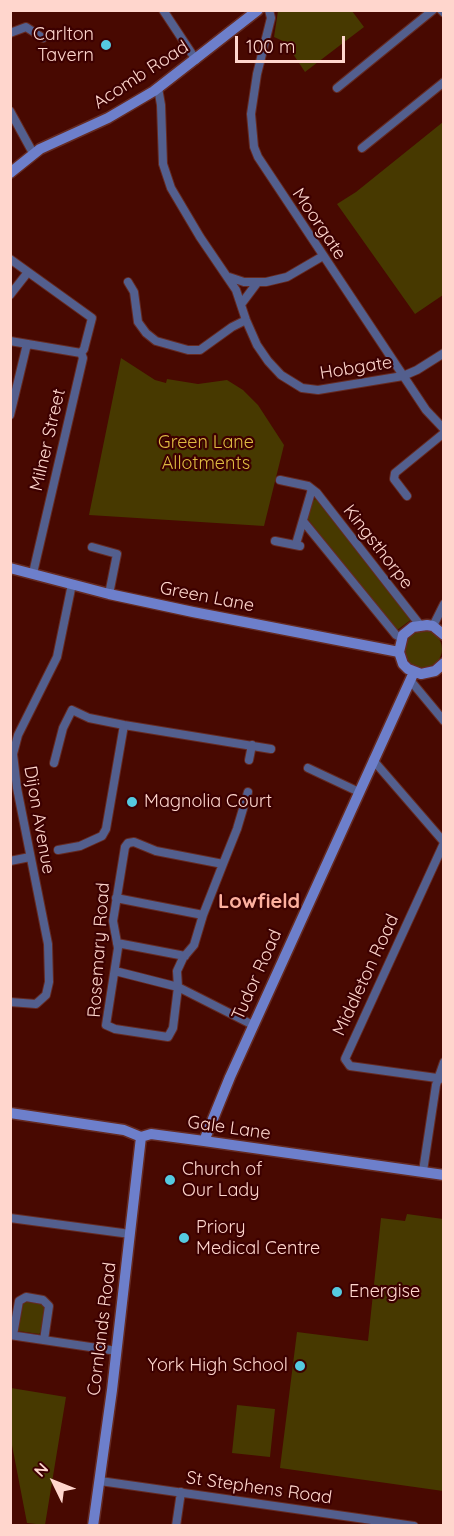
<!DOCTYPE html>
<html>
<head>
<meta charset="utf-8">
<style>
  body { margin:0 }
  #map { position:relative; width:454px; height:1536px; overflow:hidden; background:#480901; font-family:Quicksand,sans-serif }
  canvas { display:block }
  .frame { position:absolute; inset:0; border:12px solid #ffd6cd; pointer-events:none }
  .north { position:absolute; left:24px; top:1452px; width:60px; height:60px; -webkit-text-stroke:4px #3c0000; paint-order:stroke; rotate:313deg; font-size:16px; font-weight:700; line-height:24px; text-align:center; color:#ffd6cd }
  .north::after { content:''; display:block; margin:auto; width:21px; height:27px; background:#ffd6cd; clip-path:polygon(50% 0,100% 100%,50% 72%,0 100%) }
  .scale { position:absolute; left:235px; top:36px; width:110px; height:27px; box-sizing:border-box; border:3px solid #ffd6cd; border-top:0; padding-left:8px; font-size:18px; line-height:21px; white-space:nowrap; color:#ffd6cd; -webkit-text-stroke:4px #3c0000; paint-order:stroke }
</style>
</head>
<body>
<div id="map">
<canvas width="454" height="1536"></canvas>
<div class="frame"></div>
<div class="north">N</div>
<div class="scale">100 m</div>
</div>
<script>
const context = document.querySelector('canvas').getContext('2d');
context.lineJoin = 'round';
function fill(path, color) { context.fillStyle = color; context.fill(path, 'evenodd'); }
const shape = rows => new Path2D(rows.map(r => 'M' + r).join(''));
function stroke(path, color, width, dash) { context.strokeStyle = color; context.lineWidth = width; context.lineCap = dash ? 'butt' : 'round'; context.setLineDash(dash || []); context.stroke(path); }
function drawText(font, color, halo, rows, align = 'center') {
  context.font = font + ' Quicksand,sans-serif'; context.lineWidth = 4.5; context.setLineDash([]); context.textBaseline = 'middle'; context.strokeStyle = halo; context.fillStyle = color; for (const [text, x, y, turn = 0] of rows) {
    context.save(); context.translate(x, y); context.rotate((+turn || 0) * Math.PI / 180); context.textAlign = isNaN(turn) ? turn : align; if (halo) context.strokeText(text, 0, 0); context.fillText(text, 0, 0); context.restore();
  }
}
fill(shape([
  [278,11,352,11,364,27,305,72,285,42,274,37],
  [443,122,443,295,415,314,337,204,356,192],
  [121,358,155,380,166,383,167,379,198,384,227,380,243,390,258,405,284,445,264,526,89,515],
  [317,499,412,619,396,631,307,518,312,500],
  '404 649a19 19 0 1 1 38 0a19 19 0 1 1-38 0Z',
  [407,1214,443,1219,443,1491,280,1468,297,1332,368,1341,381,1218,405,1221],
  [25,1299,44,1303,47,1306,42,1331,39,1334,18,1331,16,1328,21,1301],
  [11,1388,66,1397,45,1525,27,1523,11,1440],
  [237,1405,275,1409,270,1457,232,1453]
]), '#473900');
const street = shape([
  [163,10,196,60],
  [269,10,271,18,257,74,251,114,254,147,258,157,426,410,444,429],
  [441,10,444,13],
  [10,33,26,27,43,38],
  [158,88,161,105,163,164,171,188,200,237,236,290,246,320,257,345,268,361,281,375,302,388,318,390,403,376,417,370,444,353],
  [337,88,433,10],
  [10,111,33,153],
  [362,148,444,82],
  [10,259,92,318,84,349,81,353,83,358,33,573],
  [229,277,244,282,266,282,287,277,323,256],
  [128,282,134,292,138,322,146,333,156,341,188,350,200,350,232,327,246,320],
  [10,295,28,272],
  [242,303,257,283],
  [10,341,81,353],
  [10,415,27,344],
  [280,480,308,486,317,493,420,625],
  [407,496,394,479,395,473,444,433],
  [303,521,396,635,402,638],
  [275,541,300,546],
  [296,544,312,489],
  [92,547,117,554,109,594],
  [433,626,444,604],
  [410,680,444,721],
  [249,760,252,745],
  [373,760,444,842],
  [54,763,63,728,72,710,89,718,124,725,271,749],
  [308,768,359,792],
  [444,843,345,1059,350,1066,444,1079],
  [58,850,80,846,102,836,106,829,124,725],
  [10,861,30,857],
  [223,864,156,851,134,842,128,843,125,847,113,921,118,948,106,1025,115,1029,168,1037,173,1028,178,987,177,971,183,958,194,945,203,915,223,864,237,829,248,792],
  [116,898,203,915],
  [117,943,185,956],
  [115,971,178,987,253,1025],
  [10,1002,36,1004,46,995,49,982,48,944,17,788,13,754,18,735,57,657,72,584],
  [423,1171,436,1085,444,1062],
  [10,1218,130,1234],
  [10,1335,117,1351],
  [13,1335,19,1301,26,1297,43,1300,49,1306,44,1340],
  [100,1481,414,1526],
  [176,1526,181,1492]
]);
const secondary = shape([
  [10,173,40,149,108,118,154,91,258,10],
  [10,568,109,594,193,612,399,652],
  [444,635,433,626,427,625,413,627,403,635,399,652,403,664,408,669,421,674,435,671,444,663],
  [10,1113,124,1130,141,1137,151,1134,204,1141,444,1175],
  [204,1141,230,1077,414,672],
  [93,1526,112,1390,141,1137]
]);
stroke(street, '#652a22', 10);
stroke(secondary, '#652a22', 13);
stroke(street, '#535f8e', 8);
stroke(secondary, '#6d7fcb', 10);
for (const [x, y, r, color] of [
  [106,45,6,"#55cae0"],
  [132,802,6,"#55cae0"],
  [170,1180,6,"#55cae0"],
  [184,1238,6,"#55cae0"],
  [337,1292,6,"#55cae0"],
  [300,1366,6,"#55cae0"]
]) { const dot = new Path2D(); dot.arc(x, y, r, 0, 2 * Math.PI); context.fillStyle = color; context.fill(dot); stroke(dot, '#3c0000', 2); }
drawText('18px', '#ffd6cd', '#3c0000', [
  ["Carlton",94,35,"right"],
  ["Tavern",94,56,"right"],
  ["Magnolia Court",144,802],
  ["Church of",182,1170],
  ["Our Lady",182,1191],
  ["Priory",196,1228],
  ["Medical Centre",196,1249],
  ["Energise",349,1292],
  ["York High School",288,1366,"right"]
], 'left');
drawText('18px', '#ffd6cd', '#3c0000', [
  ["Acomb Road",141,75,-33],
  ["Moorgate",319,224,56],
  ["Hobgate",356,368,-9],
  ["Milner Street",48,440,-77],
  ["Kingsthorpe",378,547,52],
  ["Green Lane",207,597,11],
  ["Dijon Avenue",39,820,80],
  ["Rosemary Road",99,950,-86],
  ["Tudor Road",257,975,-66],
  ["Middleton Road",366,975,-65],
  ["Gale Lane",229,1128,8],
  ["Cornlands Road",102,1329,-83],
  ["St Stephens Road",259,1488,8]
]);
drawText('18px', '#debb41', '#3c0000', [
  ["Green Lane",206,443],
  ["Allotments",206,464]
]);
drawText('bold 20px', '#fdb09f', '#3c0000', [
  ["Lowfield",259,902]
]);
</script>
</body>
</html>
